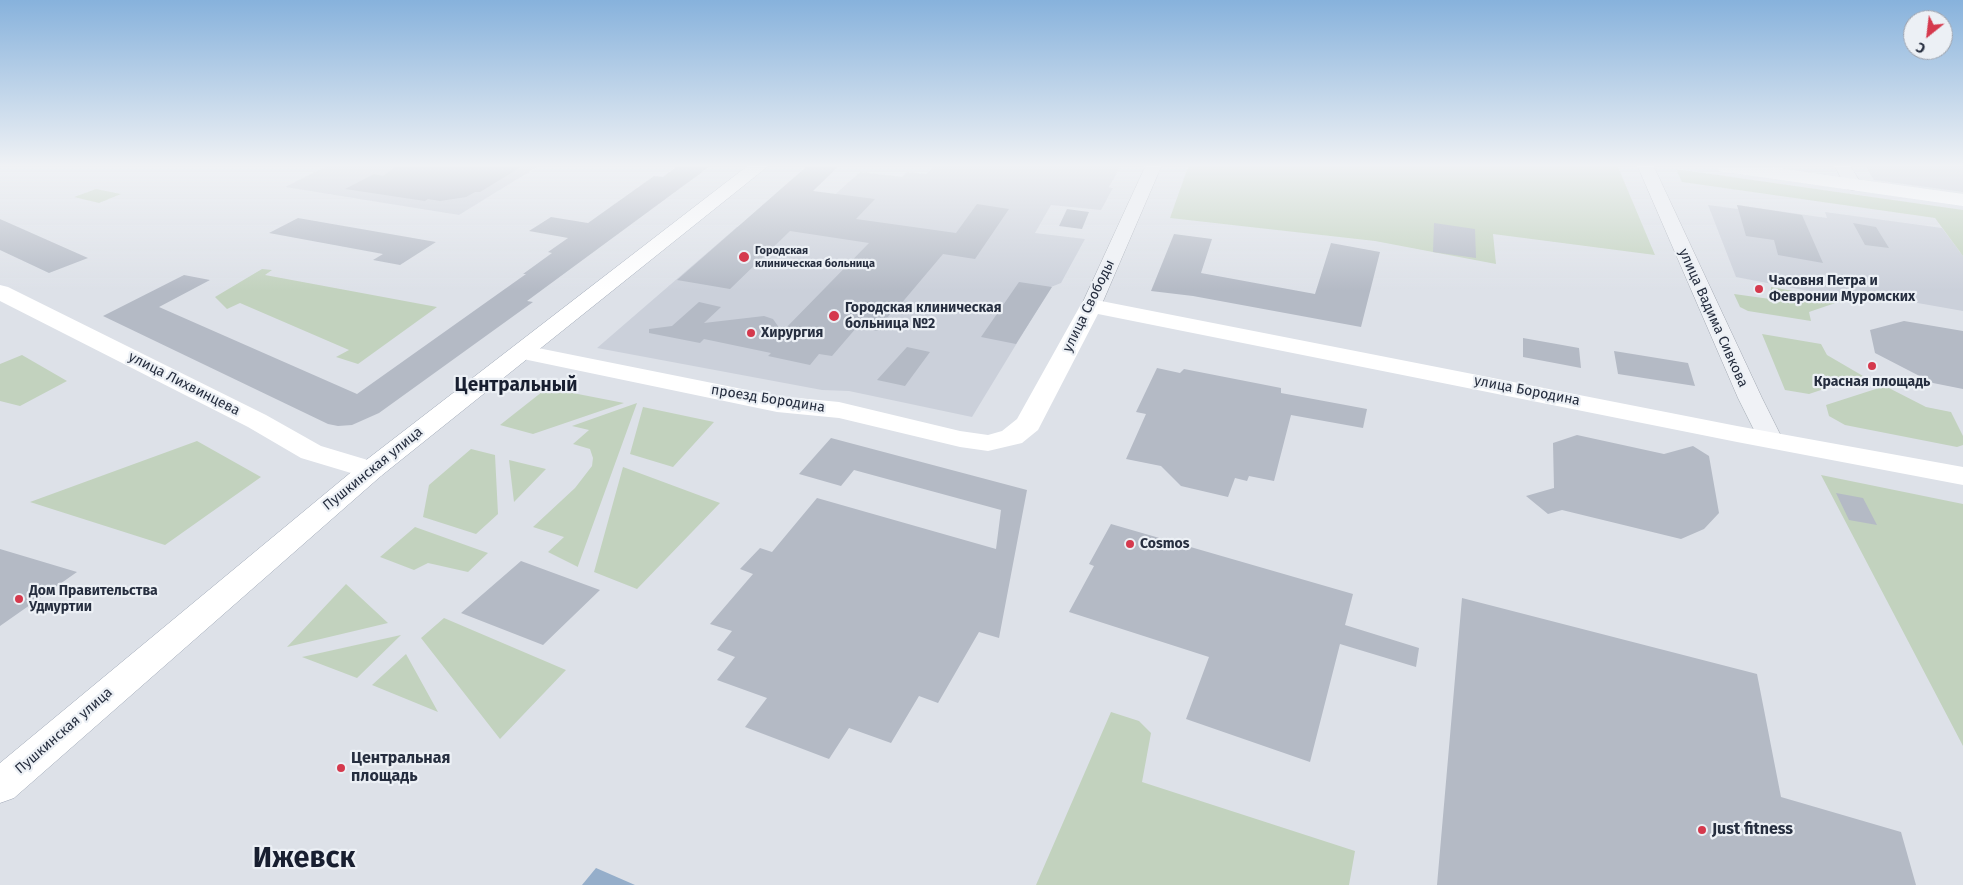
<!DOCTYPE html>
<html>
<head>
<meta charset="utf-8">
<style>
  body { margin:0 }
  #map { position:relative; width:1963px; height:885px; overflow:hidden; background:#dde1e8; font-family:"Fira Sans",sans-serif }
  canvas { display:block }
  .north { position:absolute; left:1903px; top:10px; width:50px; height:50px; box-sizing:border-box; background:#ecf0f5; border:1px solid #9da2ac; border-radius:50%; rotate:209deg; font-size:14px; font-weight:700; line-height:20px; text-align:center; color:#262e3f }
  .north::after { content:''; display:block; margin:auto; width:18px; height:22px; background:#d5394d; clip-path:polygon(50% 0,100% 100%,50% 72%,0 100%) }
</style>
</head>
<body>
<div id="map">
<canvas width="1963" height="885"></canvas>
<div class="north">С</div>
</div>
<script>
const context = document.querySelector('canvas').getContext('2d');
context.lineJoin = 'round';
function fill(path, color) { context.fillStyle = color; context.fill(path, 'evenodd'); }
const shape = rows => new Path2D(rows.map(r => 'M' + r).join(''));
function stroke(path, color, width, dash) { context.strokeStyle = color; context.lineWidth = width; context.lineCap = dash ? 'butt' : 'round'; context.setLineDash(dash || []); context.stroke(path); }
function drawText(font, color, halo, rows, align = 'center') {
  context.font = font + ' "Fira Sans",sans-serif'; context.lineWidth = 4.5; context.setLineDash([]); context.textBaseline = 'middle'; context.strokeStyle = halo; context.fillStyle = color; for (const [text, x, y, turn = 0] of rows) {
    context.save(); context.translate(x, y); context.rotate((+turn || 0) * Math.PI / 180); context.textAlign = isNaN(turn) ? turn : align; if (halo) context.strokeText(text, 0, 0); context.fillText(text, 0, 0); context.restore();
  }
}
fill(shape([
  [325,167,537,167,459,215,285,187],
  [933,167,1120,167,1109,187,1113,188,1101,210,1051,205,1035,233,1085,239,1061,283,1051,287,972,417,849,391,822,390,597,348,737,227,752,229,821,207,860,172,902,177,907,172,926,174],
  [1866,167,1963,167,1963,192,1874,180],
  [1708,205,1738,209,1737,205,1827,218,1825,212,1942,228,1963,256,1963,311,1878,296,1861,301,1736,277]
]), '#cbd0da');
fill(shape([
  [1188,167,1618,167,1655,255,1493,234,1496,264,1375,241,1170,218],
  [1676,169,1963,210,1963,256,1935,218,1682,182],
  [96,189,121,194,99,203,74,197],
  [262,269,272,270,265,275,437,307,358,364,336,357,349,350,240,303,227,309,215,297],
  [1771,287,1844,300,1809,312,1811,321,1748,311,1740,307,1734,294,1770,299],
  [1762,334,1821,344,1827,355,1863,376,1809,394,1785,390],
  [22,355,67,381,20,406,0,401,0,364],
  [1885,386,1926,407,1951,412,1963,436,1963,445,1957,447,1845,425,1829,416,1826,405],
  [547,388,624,403,533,434,500,425],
  [637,403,578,566,578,567,548,552,564,537,533,527,575,488,592,466,593,458,590,449,573,444,589,430,572,426],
  [643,407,714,422,673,467,630,454],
  [197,441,261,477,165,545,30,502],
  [471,449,495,455,498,514,476,534,423,517,429,485],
  [509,460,546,469,514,502],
  [623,467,720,503,637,589,594,572],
  [1821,475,1963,504,1963,746],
  [415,527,488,553,468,572,428,563,414,570,380,557],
  [346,584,388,623,287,647],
  [444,618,566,670,500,739,421,638],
  [401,635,357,678,302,657],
  [406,654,438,712,372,685],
  [1111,712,1139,721,1151,733,1142,782,1355,851,1349,885,1036,885]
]), '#c2d2be');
fill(shape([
  [596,868,635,885,582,885]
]), '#95aeca');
fill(shape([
  [395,167,521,167,480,192,475,192,466,197,440,201,428,199,425,201,345,189,374,174,383,176],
  [676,167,709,167,527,301,533,302,379,413,352,425,338,426,328,424,103,316,184,275,210,280,159,307,357,394,526,274,523,274,552,253,548,252,568,238,529,231,551,217,588,223,654,176,663,177],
  [806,167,838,167,813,191,875,199,856,219,956,233,977,204,1009,209,975,259,943,254,900,305,897,304,878,331,857,327,832,356,819,354,810,365,768,356,771,353,704,339,700,343,649,333,649,329,672,326,699,302,721,307,704,323,764,316,773,319,782,332,869,243,790,231,730,289,677,280],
  [1737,205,1802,215,1823,263,1778,255,1774,240,1746,236],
  [1067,209,1089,212,1082,229,1059,226],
  [298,218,436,242,400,265,373,260,383,254,269,233],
  [0,219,88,258,49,273,0,250],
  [1434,223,1475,229,1476,258,1433,252],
  [1853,223,1876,227,1889,248,1865,245],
  [1174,234,1212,239,1201,273,1315,294,1331,243,1380,252,1361,327,1193,296,1151,291],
  [1019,282,1052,287,1016,344,981,337],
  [1904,321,1963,331,1963,389,1933,383,1875,353,1870,330],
  [1523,338,1579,348,1581,368,1523,357],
  [907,347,930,352,905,386,877,380],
  [1614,351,1688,363,1695,386,1618,374],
  [1157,368,1180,373,1184,369,1281,388,1281,393,1367,409,1363,428,1291,415,1274,481,1249,476,1247,481,1235,478,1228,497,1181,486,1161,466,1126,459,1146,414,1136,412],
  [1577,435,1664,454,1693,446,1709,456,1719,513,1704,529,1681,539,1562,510,1548,514,1526,496,1554,488,1553,443],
  [831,438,1027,490,999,638,979,632,938,703,919,696,891,743,849,728,829,759,745,727,767,698,717,680,735,657,717,650,732,631,710,624,753,574,740,569,760,548,772,552,817,498,996,549,1001,510,854,470,841,486,799,474],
  [1836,493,1863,498,1877,525,1849,520],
  [1111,524,1353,594,1345,625,1419,648,1416,667,1340,644,1310,762,1186,719,1209,657,1069,612,1094,566,1089,564],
  [0,549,77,572,0,626],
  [521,561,600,590,543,645,461,613],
  [1462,598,1757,674,1781,797,1901,832,1916,885,1437,885]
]), '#b4bac5');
const street = shape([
  [1145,167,1161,167,1101,306,1098,310,1091,312,1084,310,1081,306,1145,167],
  [1638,167,1654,167,1762,398,1783,440,1780,445,1771,447,1762,445,1759,440,1738,398,1638,167],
  [1835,167,1851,167,1862,185,1859,189,1853,190,1847,189,1835,167]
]);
const primary = shape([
  [746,167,767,167,381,476,14,798,0,803,0,763,361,464,746,167]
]);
stroke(street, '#a2a8b2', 1);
stroke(primary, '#9ca5b4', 1);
fill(street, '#f0f2f6');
fill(shape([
  [1717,167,1768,167,1963,194,1963,206,1726,172,1720,171,1717,167],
  [0,285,8,287,266,415,321,446,381,464,385,470,381,476,371,479,301,458,248,427,0,301,0,285],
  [1091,299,1737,426,1963,467,1963,485,1737,442,1098,314,1038,430,1022,443,988,451,960,447,839,418,777,412,523,359,514,357,511,352,514,347,523,345,777,396,839,402,960,431,988,435,1002,431,1017,419,1080,306,1083,301,1091,299]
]), '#fff');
fill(primary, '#fff');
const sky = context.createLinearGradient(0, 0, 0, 291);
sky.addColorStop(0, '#87b2dc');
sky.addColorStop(0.57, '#f0f2f5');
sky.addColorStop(1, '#f0f2f500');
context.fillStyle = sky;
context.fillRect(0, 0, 1963, 291);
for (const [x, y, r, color] of [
  [744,257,6,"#d5394d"],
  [1759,289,5,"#d5394d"],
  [834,316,6,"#d5394d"],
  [751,333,5,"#d5394d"],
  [1872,366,5,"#d5394d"],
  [1130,544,5,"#d5394d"],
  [19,599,5,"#d5394d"],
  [341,768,5,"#d5394d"],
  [1702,830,5,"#d5394d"]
]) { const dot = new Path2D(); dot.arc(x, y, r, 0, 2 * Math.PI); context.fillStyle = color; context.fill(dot); stroke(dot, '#ecf0f5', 2); }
drawText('bold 11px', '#262e3f', '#ecf0f5', [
  ["Городская",755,251],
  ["клиническая больница",755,264]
], 'left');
drawText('bold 14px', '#262e3f', '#ecf0f5', [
  ["Часовня Петра и",1769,281],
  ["Февронии Муромских",1769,297],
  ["Городская клиническая",845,308],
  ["больница №2",845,324],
  ["Хирургия",761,333],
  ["Красная площадь",1872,382,"center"],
  ["Cosmos",1140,544],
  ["Дом Правительства",29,591],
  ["Удмуртии",29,607]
], 'left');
drawText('14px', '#262e3f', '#ecf0f5', [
  ["улица Свободы",1089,306,-64],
  ["улица Вадима Сивкова",1713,318,66],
  ["улица Лихвинцева",184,384,27],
  ["улица Бородина",1527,391,11],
  ["проезд Бородина",768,399,9],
  ["Пушкинская улица",373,469,-39],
  ["Пушкинская улица",64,731,-41]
]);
drawText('bold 16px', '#262e3f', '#ecf0f5', [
  ["Центральная",351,759],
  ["площадь",351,777],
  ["Just fitness",1712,830]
], 'left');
drawText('bold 19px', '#181f30', '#ecf0f5', [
  ["Центральный",516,386]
]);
drawText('bold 29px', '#181f30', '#ecf0f5', [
  ["Ижевск",304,859]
]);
</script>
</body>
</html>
